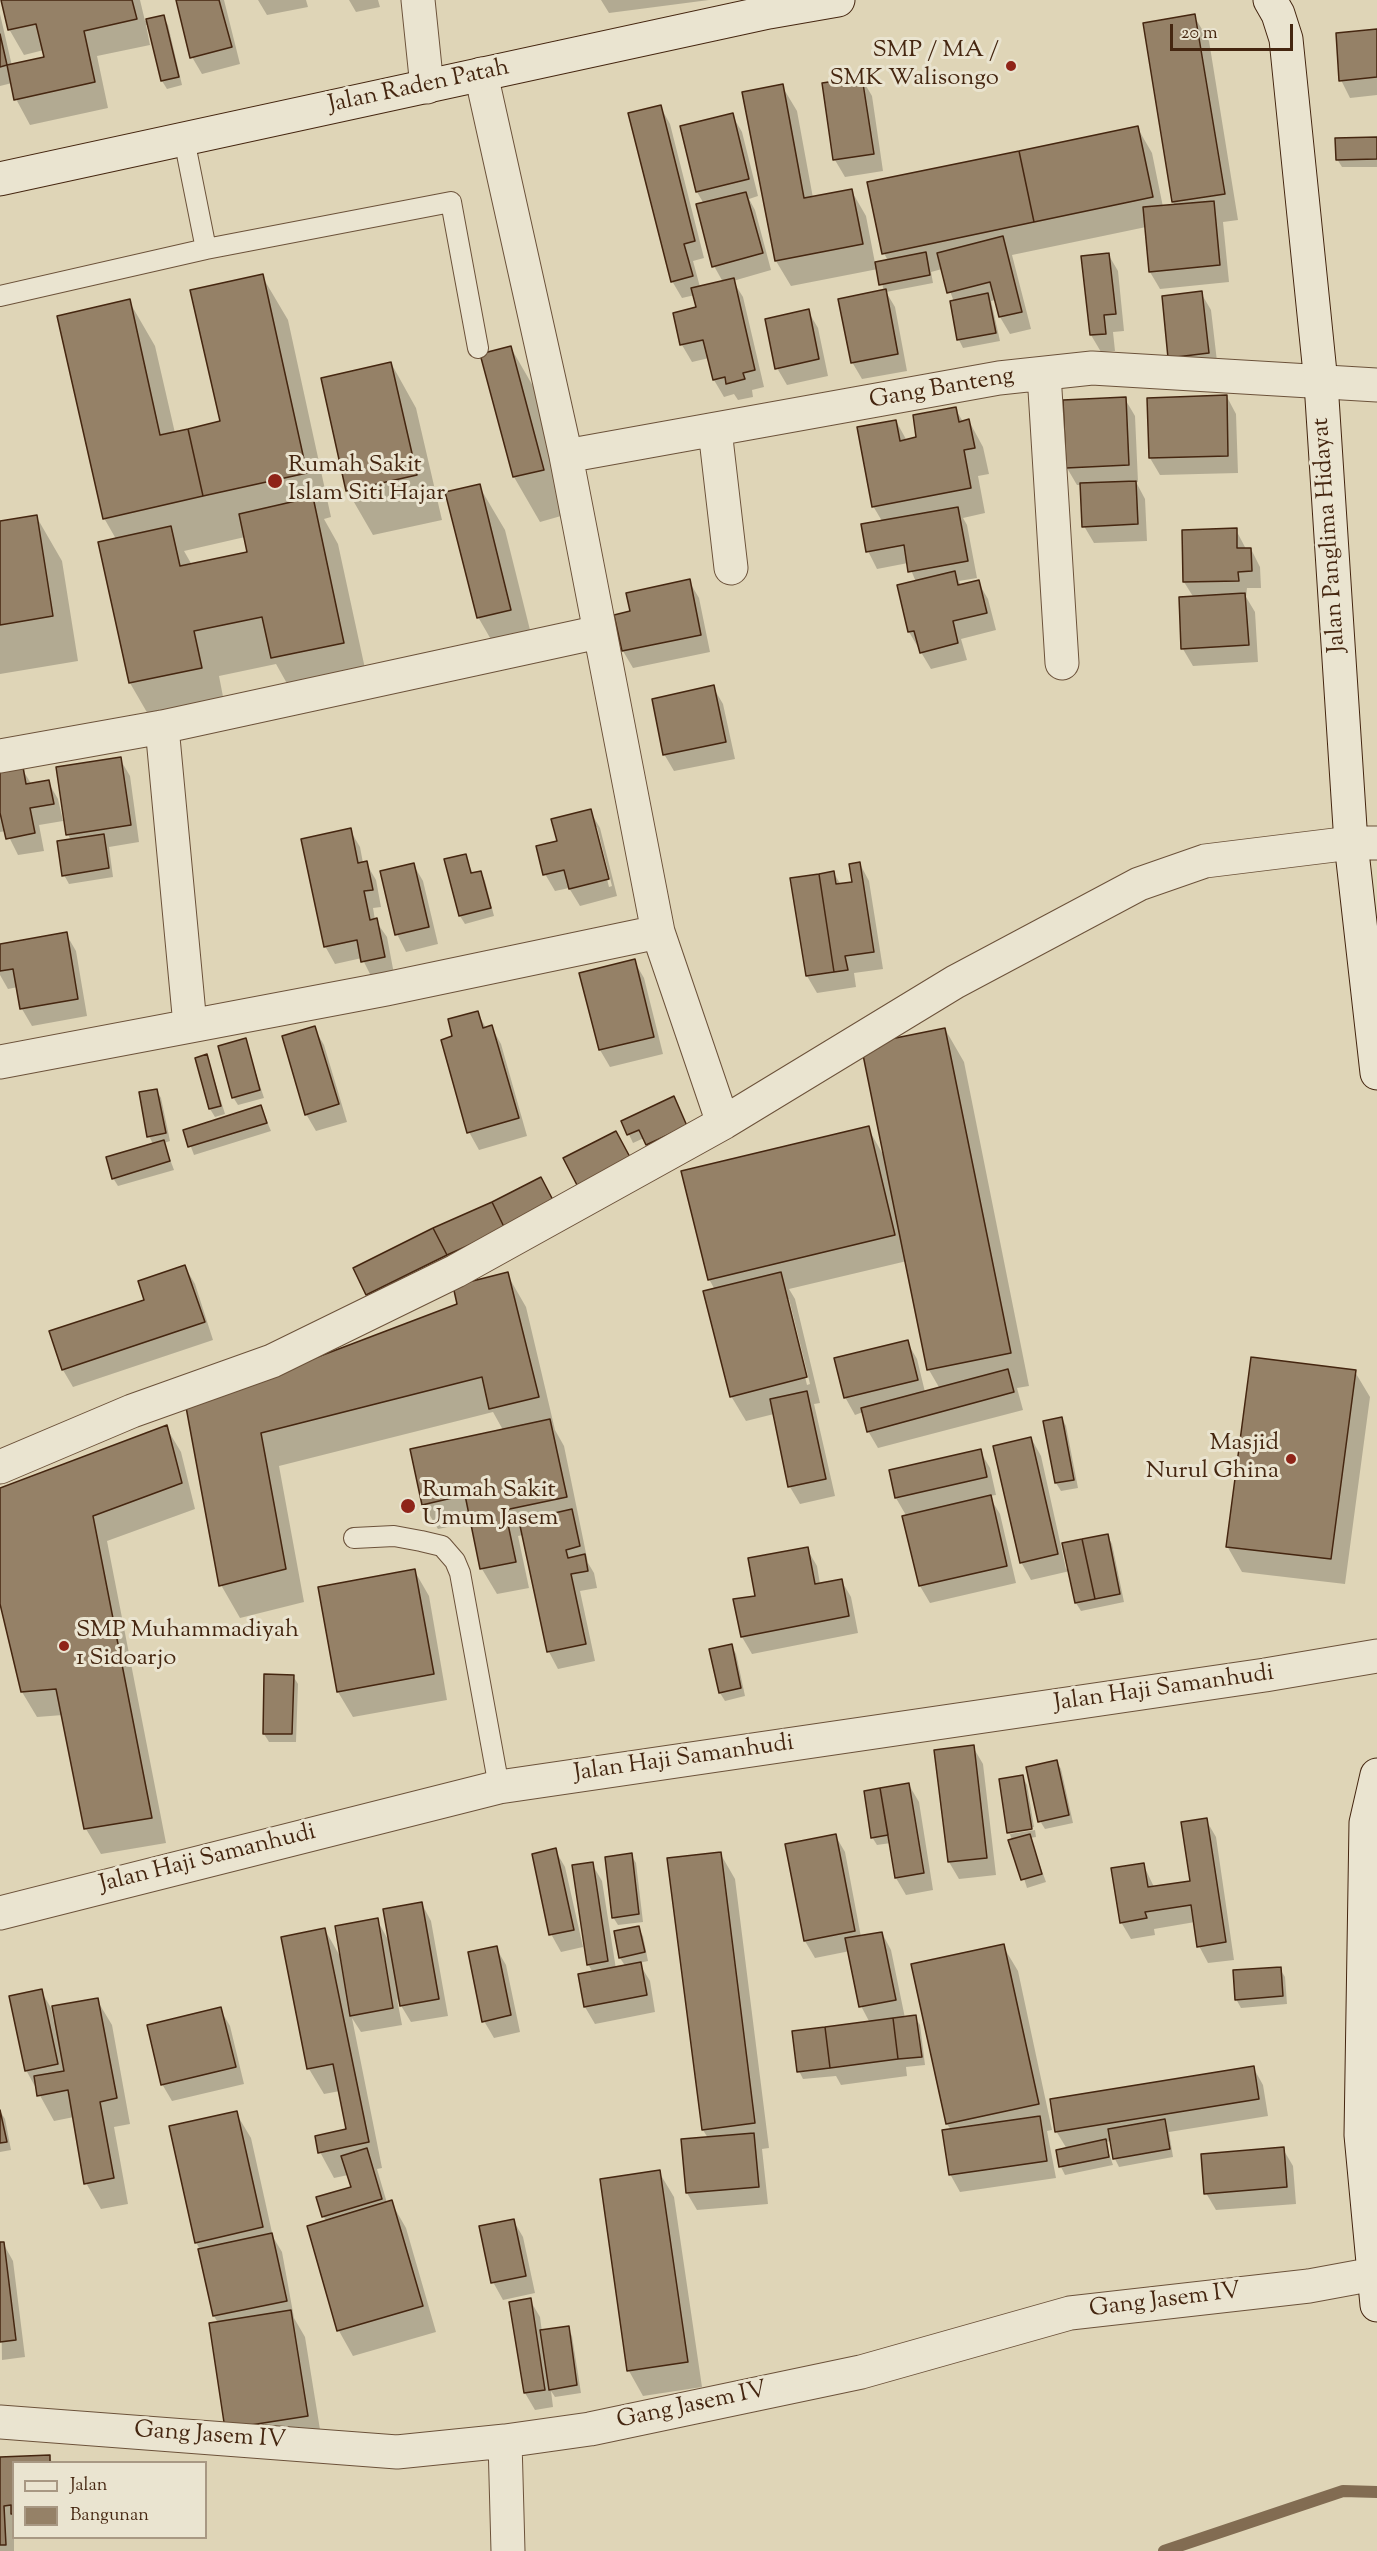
<!DOCTYPE html>
<html>
<head>
<meta charset="utf-8">
<style>
  body { margin:0 }
  #map { position:relative; width:1377px; height:2551px; overflow:hidden; background:#dfd5b7; font-family:"Sorts Mill Goudy",serif }
  canvas { display:block }
  .legend { position:absolute; left:12px; top:2461px; width:195px; height:78px; box-sizing:border-box; background:#eae4d0; border:2px solid #a89883; margin:0; padding:8px 10px; list-style:none; font-size:18px; color:#452610 }
  .legend li { display:flex; align-items:center; gap:12px; height:30px }
  .legend b { width:30px; border:2px solid #a89883 }
  .scale { position:absolute; left:1170px; top:24px; width:123px; height:27px; box-sizing:border-box; border:3px solid #452610; border-top:0; padding-left:8px; font-size:18px; line-height:21px; white-space:nowrap; color:#452610; -webkit-text-stroke:4px #eae4d0; paint-order:stroke }
</style>
</head>
<body>
<div id="map">
<canvas width="1377" height="2551"></canvas>
<ul class="legend">
<li><b style="height:8px;background:#eae4d0"></b>Jalan</li>
<li><b style="height:16px;background:#958167"></b>Bangunan</li>
</ul>
<div class="scale">20 m</div>
</div>
<script>
const context = document.querySelector('canvas').getContext('2d');
context.lineJoin = 'round';
function fill(path, color) { context.fillStyle = color; context.fill(path, 'evenodd'); }
const shape = rows => new Path2D(rows.map(r => 'M' + r).join(''));
function stroke(path, color, width, dash) { context.strokeStyle = color; context.lineWidth = width; context.lineCap = dash ? 'butt' : 'round'; context.setLineDash(dash || []); context.stroke(path); }
function drawText(font, color, halo, rows, align = 'center') {
  context.font = font + ' "Sorts Mill Goudy",serif'; context.lineWidth = 6; context.setLineDash([]); context.textBaseline = 'middle'; context.strokeStyle = halo; context.fillStyle = color; for (const [text, x, y, turn = 0] of rows) {
    context.save(); context.translate(x, y); context.rotate((+turn || 0) * Math.PI / 180); context.textAlign = isNaN(turn) ? turn : align; if (halo) context.strokeText(text, 0, 0); context.fillText(text, 0, 0); context.restore();
  }
}
fill(shape([
  [3,0,140,0,145,21,163,17,168,25,182,85,167,89,162,81,149,25,146,25,150,45,97,56,108,108,30,125,16,99,12,83,0,86,0,14,12,66,46,59,44,50,24,55,9,29],
  [177,0,224,0,240,64,202,74,192,57],
  [258,0,306,0,308,7,267,15],
  [349,0,378,0,380,7,356,12],
  [601,0,709,0,609,13],
  [1194,16,1209,41,1238,220,1223,222,1229,282,1160,289,1150,272,1146,227,1012,255,1031,329,1010,334,1000,317,996,300,991,301,1000,341,963,348,959,340,954,302,942,269,931,272,933,283,886,292,895,307,907,371,862,379,852,362,884,291,878,269,791,286,776,261,744,93,782,86,797,111,813,198,851,190,866,216,875,263,888,261,884,253,1137,127,1152,153,1163,207,1175,206,1173,202],
  [1377,31,1377,95,1350,98,1341,80],
  [862,79,872,96,883,171,845,177,835,160,823,84],
  [660,106,670,124,704,258,693,261,700,287,723,282,714,266,704,204,697,192,682,127,732,115,742,132,758,196,749,199,755,210,771,270,733,281,743,297,764,387,752,390,753,397,738,400,734,394,724,397,714,380,709,358,692,362,682,345,675,314,698,309,695,295,682,298,672,281],
  [1377,139,1377,167,1342,167,1337,159],
  [1108,254,1118,271,1124,331,1113,332,1115,351,1101,352,1091,335,1083,257],
  [262,276,288,320,331,517,324,519,338,544,369,687,298,703,276,664,219,676,226,712,156,728,130,683,100,543,116,539,104,518,129,301,155,346,175,433,221,422],
  [245,537,249,553,192,565,184,551],
  [1201,293,1211,310,1218,370,1170,357],
  [808,311,818,328,828,376,787,385,777,368],
  [511,348,537,393,568,514,540,522,514,477,482,355],
  [391,363,416,408,442,520,373,535,347,490],
  [1227,397,1236,414,1238,473,1160,475,1150,458],
  [1125,399,1135,416,1138,482,1136,482,1145,499,1147,541,1094,543,1084,526,1082,485,1077,485,1067,468,1057,424,1065,424],
  [955,408,963,422,969,421,983,447,989,474,978,476,985,513,963,518,967,525,977,578,959,581,961,586,978,582,988,599,996,630,961,639,967,660,931,669,909,632,898,586,916,582,908,563,877,569,868,551,882,521,873,506,896,421,907,441,918,439],
  [479,486,505,530,536,654,504,662,478,617],
  [36,516,62,561,78,661,0,674,0,522],
  [1236,530,1246,549,1251,549,1260,567,1261,588,1247,588,1246,597,1255,612,1258,662,1193,666,1183,649,1194,598,1184,582],
  [689,581,699,598,710,652,633,668,623,651,616,616,631,612],
  [713,687,723,704,735,759,674,771,664,754],
  [120,759,130,776,139,842,109,847,113,877,69,884,64,875,71,841,68,834],
  [22,769,32,785,48,782,58,799,63,821,39,825,44,851,18,855,6,831,0,832,0,773],
  [590,811,600,828,617,896,580,906,569,888,555,891,545,874,558,842],
  [594,827,597,827,612,886,609,887],
  [350,830,360,847,363,863,366,863,376,880,381,907,373,908,375,920,387,937,394,974,372,978,362,958,335,964,325,946],
  [465,855,473,874,481,872,485,881,494,916,465,924,460,916,446,860],
  [413,864,423,881,438,944,406,952,397,934],
  [860,864,869,881,883,969,854,973,856,987,817,993,807,976,833,872,841,885,854,883],
  [66,934,76,951,87,1016,32,1026,22,1009,18,987,8,989,0,975,0,946],
  [634,961,644,978,663,1054,610,1067,600,1050,581,974],
  [477,1012,486,1028,491,1026,501,1044,527,1136,479,1150,469,1132,454,1037],
  [314,1028,324,1045,347,1122,316,1131,306,1114],
  [945,1029,964,1062,1029,1386,1017,1388,1023,1410,878,1448,868,1431,863,1412,855,1415,845,1397,907,1342,917,1359,925,1392,940,1389,929,1370,907,1261,789,1289,795,1299,820,1403,814,1404,835,1496,800,1504,790,1487,774,1414,746,1421,731,1396,715,1290,709,1279,868,1128,885,1158],
  [786,1299,789,1299,810,1384,807,1385],
  [245,1040,264,1098,238,1105,233,1097],
  [207,1056,225,1114,215,1117,210,1109,197,1059],
  [156,1090,161,1098,170,1141,164,1143,174,1170,118,1186,113,1178,153,1144,149,1136],
  [261,1107,271,1131,194,1155,185,1131],
  [623,1122,691,1134,652,1152,644,1138,633,1143],
  [541,1179,558,1213,377,1311,368,1294],
  [185,1267,195,1284,213,1340,73,1387,63,1370],
  [507,1274,526,1307,555,1430,564,1446,588,1563,594,1573,597,1588,580,1591,595,1661,558,1669,549,1652,523,1535,518,1536,529,1588,497,1594,482,1569,472,1522,438,1529,423,1504,503,1430,493,1412,279,1466,304,1602,240,1618,221,1585,188,1408,459,1305],
  [1355,1372,1370,1397,1345,1584,1242,1572,1227,1546],
  [1062,1418,1066,1426,1078,1488,1061,1491,1056,1483],
  [166,1427,181,1452,195,1509,107,1541,166,1843,101,1854,86,1829,63,1715,37,1717,22,1692,0,1597,0,1489],
  [1031,1438,1041,1456,1066,1569,1107,1535,1112,1544,1124,1602,1081,1611,1076,1603,1070,1571,1031,1580,1021,1562],
  [980,1451,990,1468,996,1495,989,1496,1000,1514,1016,1583,930,1603,920,1586,904,1517,907,1517,896,1498],
  [807,1549,817,1566,820,1584,841,1580,851,1597,858,1633,752,1654,742,1637,756,1597],
  [414,1570,429,1596,447,1700,353,1717,338,1692],
  [731,1645,736,1654,745,1696,725,1701,720,1693,711,1650],
  [293,1676,298,1684,296,1742,269,1742,264,1734],
  [973,1747,983,1764,996,1875,959,1879,949,1862,936,1751],
  [1056,1761,1061,1769,1073,1823,1045,1829,1040,1821],
  [1023,1777,1027,1785,1034,1827,1010,1831,1010,1834,1009,1833],
  [909,1785,919,1802,933,1890,906,1895,896,1878,891,1843,877,1845,872,1837],
  [1206,1820,1216,1837,1234,1960,1208,1963,1199,1946,1195,1922,1154,1929,1155,1935,1131,1939,1121,1922,1143,1864,1154,1887,1192,1882],
  [1035,1830,1036,1837,1030,1838,1046,1882,1027,1888,1010,1834],
  [835,1835,845,1852,861,1937,882,1933,891,1950,905,2018,915,2017,920,2025,925,2065,906,2067,907,2076,841,2085,836,2076,803,2079,799,2071,870,2023,861,2006,850,1951,815,1958,805,1941,787,1845],
  [555,1850,565,1867,583,1947,561,1952,551,1934],
  [720,1853,735,1879,769,2148,762,2149,768,2204,697,2210,687,2193,708,2138,703,2130,668,1860],
  [631,1855,636,1863,643,1922,618,1925,613,1917],
  [592,1864,602,1881,616,1969,626,1967,620,1958,638,1928,643,1936,648,1961,639,1963,650,1981,655,2012,595,2024,585,2007,593,1973,588,1964],
  [422,1904,431,1921,448,2016,411,2022,397,1999,402,2025,361,2032,352,2018,382,2168,377,2169,387,2203,391,2202,406,2228,436,2332,353,2356,339,2331,308,2227,327,2222,323,2216,352,2188,348,2175,334,2178,320,2152,348,2130,340,2091,324,2094,309,2069,325,1930,341,1958,377,1920,390,1943],
  [1003,1946,1018,1971,1052,2130,1047,2131,1056,2178,960,2192,950,2174,951,2130,947,2124,913,1965],
  [496,1948,506,1965,520,2032,494,2038,484,2021],
  [1280,1969,1285,1977,1287,2004,1241,2008,1236,1999],
  [41,1991,51,2008,54,2022,97,2000,112,2025,130,2124,114,2127,128,2204,101,2209,86,2183,74,2117,54,2121,26,2070],
  [220,2009,230,2026,244,2084,172,2101,162,2084],
  [1253,2067,1263,2085,1268,2116,1169,2132,1173,2157,1119,2167,1115,2159,1112,2141,1105,2142,1113,2165,1065,2175,1061,2167,1057,2151,1067,2149,1056,2131],
  [0,2111,5,2119,11,2150,0,2152],
  [236,2113,251,2138,273,2237,282,2252,294,2318,305,2337,322,2442,242,2454,218,2323,214,2316,200,2250,196,2242],
  [1283,2149,1293,2166,1296,2204,1216,2210,1206,2193],
  [659,2172,674,2197,702,2387,643,2396,629,2371],
  [513,2220,523,2237,535,2293,503,2300,493,2282],
  [3,2243,13,2261,25,2357,2,2360,0,2244],
  [530,2300,540,2317,542,2332,568,2328,572,2336,581,2393,555,2397,551,2391,553,2407,535,2410,525,2393],
  [49,2456,52,2462,14,2462,14,2551,0,2551,0,2458]
]), '#0003');
stroke(shape([
  [1164,2551,1343,2491,1377,2492]
]), '#826c52', 12);
const building = shape([
  [1,0,132,0,137,19,84,31,95,82,14,100,7,65,44,57,36,24,8,30,1,0],
  [176,0,219,0,232,47,190,58,176,0],
  [1195,14,1225,194,1172,202,1143,23,1195,14],
  [164,15,179,77,161,81,146,19,164,15],
  [1377,29,1377,77,1339,81,1336,33,1377,29],
  [0,34,7,65,0,67,0,34],
  [862,77,874,154,833,160,822,83,862,77],
  [783,84,804,198,852,189,863,244,775,261,742,92,783,84],
  [661,105,695,241,684,244,693,276,671,282,628,113,661,105],
  [733,113,749,179,696,192,680,126,733,113],
  [1138,126,1153,197,1034,222,1019,151,1138,126],
  [1377,137,1377,159,1336,160,1335,138,1377,137],
  [1019,151,1034,222,882,254,867,182,1019,151],
  [746,192,763,253,712,267,696,204,746,192],
  [1214,201,1220,265,1149,272,1143,207,1214,201],
  [1003,236,1022,312,999,317,990,282,947,293,937,253,1003,236],
  [926,252,930,275,879,285,875,262,926,252],
  [1109,253,1116,314,1104,315,1106,334,1090,335,1081,256,1109,253],
  [263,274,307,473,203,496,188,429,220,421,190,290,263,274],
  [734,278,755,370,743,373,745,379,726,384,725,377,713,380,703,340,680,345,673,313,696,307,691,288,734,278],
  [886,289,898,354,851,363,838,299,886,289],
  [1202,291,1209,353,1168,358,1162,296,1202,291],
  [988,293,996,333,957,340,950,301,988,293],
  [130,299,160,435,188,429,203,496,103,519,57,316,130,299],
  [809,309,819,359,775,369,765,319,809,309],
  [511,346,544,470,513,477,480,354,511,346],
  [391,362,417,475,346,491,321,378,391,362],
  [1227,395,1228,456,1149,458,1147,398,1227,395],
  [1126,397,1129,465,1066,468,1063,400,1126,397],
  [956,407,959,422,969,419,975,448,964,450,971,488,872,507,857,427,896,420,900,441,916,437,913,415,956,407],
  [1136,481,1138,524,1082,527,1080,483,1136,481],
  [480,484,511,610,477,618,445,492,480,484],
  [313,497,344,643,271,658,262,617,194,631,202,668,129,683,98,542,171,526,180,566,247,552,239,514,313,497],
  [958,507,968,561,908,572,904,545,866,552,861,524,958,507],
  [37,515,53,616,0,625,0,521,37,515],
  [1237,528,1237,548,1251,548,1252,571,1238,572,1239,581,1183,582,1182,530,1237,528],
  [955,571,958,585,979,580,987,613,953,621,958,643,920,653,914,631,908,632,897,585,955,571],
  [690,579,701,635,622,651,614,615,630,611,626,593,690,579],
  [1245,593,1249,645,1181,649,1179,597,1245,593],
  [714,685,726,742,663,755,652,699,714,685],
  [121,757,131,825,66,835,56,767,121,757],
  [23,767,26,784,49,780,54,804,30,808,35,833,6,839,0,813,0,772,23,767],
  [591,809,609,879,569,889,564,870,543,875,536,846,557,841,551,819,591,809],
  [351,828,358,863,367,861,373,890,364,891,370,920,377,918,385,957,361,962,357,940,324,947,301,839,351,828],
  [104,834,109,868,62,876,57,841,104,834],
  [466,854,471,873,481,871,491,908,459,916,444,859,466,854],
  [860,862,874,952,845,956,848,970,834,972,819,874,834,871,836,884,852,882,849,864,860,862],
  [414,863,429,927,395,935,380,871,414,863],
  [819,874,834,972,806,976,790,878,819,874],
  [67,932,78,999,20,1009,13,969,0,971,0,944,67,932],
  [635,959,654,1037,599,1050,579,973,635,959],
  [478,1011,483,1028,492,1025,519,1118,467,1133,441,1040,452,1036,448,1019,478,1011],
  [315,1026,339,1104,305,1115,282,1036,315,1026],
  [945,1028,1011,1353,927,1370,861,1045,945,1028],
  [246,1038,260,1090,232,1098,218,1046,246,1038],
  [207,1054,221,1106,209,1109,195,1058,207,1054],
  [157,1089,166,1133,147,1137,139,1092,157,1089],
  [674,1096,687,1126,646,1145,639,1130,627,1135,621,1121,674,1096],
  [261,1105,267,1123,188,1147,183,1130,261,1105],
  [869,1126,895,1235,708,1280,681,1171,869,1126],
  [616,1131,631,1159,578,1187,563,1158,616,1131],
  [164,1140,170,1161,112,1179,106,1157,164,1140],
  [541,1177,555,1204,505,1229,492,1202,541,1177],
  [492,1202,505,1229,447,1255,433,1228,492,1202],
  [433,1228,447,1255,366,1295,353,1268,433,1228],
  [185,1265,205,1322,62,1370,49,1331,144,1300,138,1281,185,1265],
  [508,1272,539,1397,489,1409,482,1377,261,1433,286,1569,219,1586,186,1407,457,1304,453,1286,508,1272],
  [781,1272,807,1377,730,1397,703,1291,781,1272],
  [908,1340,918,1380,844,1398,834,1358,908,1340],
  [1251,1357,1356,1370,1331,1559,1226,1547,1251,1357],
  [1008,1369,1014,1392,867,1432,861,1408,1008,1369],
  [807,1391,826,1479,788,1487,770,1399,807,1391],
  [1062,1417,1074,1480,1055,1483,1043,1421,1062,1417],
  [550,1419,567,1497,505,1510,516,1562,480,1569,465,1495,422,1505,410,1449,550,1419],
  [167,1425,182,1483,93,1516,152,1818,84,1829,56,1689,21,1692,0,1604,0,1488,167,1425],
  [1031,1437,1058,1554,1020,1563,993,1446,1031,1437],
  [981,1449,987,1477,895,1498,889,1470,981,1449],
  [991,1495,1007,1566,919,1586,902,1516,991,1495],
  [572,1509,580,1546,566,1550,568,1558,585,1554,588,1571,571,1574,586,1644,547,1652,519,1521,572,1509],
  [1108,1534,1120,1594,1095,1599,1082,1539,1108,1534],
  [1082,1539,1095,1599,1075,1603,1062,1543,1082,1539],
  [808,1547,815,1584,842,1579,849,1616,741,1637,733,1599,755,1596,748,1558,808,1547],
  [415,1569,434,1674,337,1692,318,1587,415,1569],
  [732,1644,741,1688,719,1693,709,1649,732,1644],
  [264,1674,294,1675,292,1734,263,1734,264,1674],
  [974,1745,987,1858,948,1862,934,1750,974,1745],
  [1057,1760,1069,1815,1038,1822,1026,1767,1057,1760],
  [1023,1775,1032,1829,1007,1833,999,1779,1023,1775],
  [909,1783,924,1873,895,1878,880,1788,909,1783],
  [880,1788,888,1835,871,1838,864,1791,880,1788],
  [1207,1818,1226,1942,1197,1947,1191,1905,1145,1912,1147,1918,1120,1923,1111,1868,1144,1863,1148,1887,1190,1881,1181,1822,1207,1818],
  [836,1834,855,1931,804,1941,785,1844,836,1834],
  [1030,1834,1042,1874,1021,1880,1008,1840,1030,1834],
  [556,1848,574,1930,549,1935,532,1854,556,1848],
  [721,1852,755,2123,702,2130,667,1858,721,1852],
  [632,1853,639,1914,612,1918,605,1857,632,1853],
  [593,1862,608,1961,587,1965,572,1865,593,1862],
  [422,1902,439,1999,400,2006,383,1909,422,1902],
  [378,1918,393,2008,350,2016,335,1926,378,1918],
  [639,1926,645,1952,619,1958,614,1931,639,1926],
  [325,1928,369,2142,318,2153,315,2136,346,2129,333,2064,307,2069,281,1937,325,1928],
  [882,1932,896,2000,859,2007,845,1938,882,1932],
  [1004,1944,1039,2104,946,2124,911,1964,1004,1944],
  [497,1946,511,2015,482,2022,468,1952,497,1946],
  [641,1962,647,1995,584,2007,578,1974,641,1962],
  [1281,1967,1283,1996,1235,2000,1233,1970,1281,1967],
  [42,1989,58,2064,25,2071,9,1996,42,1989],
  [98,1998,117,2098,100,2102,114,2178,84,2184,68,2090,37,2096,34,2076,64,2071,52,2006,98,1998],
  [221,2007,236,2067,161,2085,147,2025,221,2007],
  [916,2015,922,2057,898,2059,893,2018,916,2015],
  [893,2018,898,2059,830,2068,825,2027,893,2018],
  [825,2027,830,2068,797,2072,792,2031,825,2027],
  [1254,2066,1259,2099,1055,2132,1050,2099,1254,2066],
  [0,2110,7,2142,0,2143,0,2110],
  [237,2111,263,2227,195,2243,169,2126,237,2111],
  [1040,2116,1047,2161,949,2175,942,2130,1040,2116],
  [1165,2119,1170,2149,1113,2159,1108,2129,1165,2119],
  [754,2133,759,2187,686,2193,681,2139,754,2133],
  [1106,2139,1109,2157,1059,2167,1056,2150,1106,2139],
  [1284,2147,1287,2187,1204,2194,1201,2154,1284,2147],
  [367,2148,382,2199,322,2217,316,2197,351,2187,341,2156,367,2148],
  [660,2170,688,2362,627,2371,600,2179,660,2170],
  [392,2200,423,2306,337,2331,307,2226,392,2200],
  [514,2219,526,2276,491,2283,479,2226,514,2219],
  [272,2233,287,2301,213,2316,198,2249,272,2233],
  [0,2242,4,2242,16,2340,0,2342,0,2242],
  [531,2298,545,2390,524,2393,509,2302,531,2298],
  [291,2310,308,2416,225,2429,209,2323,291,2310],
  [569,2326,577,2385,549,2390,540,2330,569,2326],
  [50,2455,50,2462,14,2462,14,2514,11,2514,11,2505,4,2506,6,2545,0,2545,0,2457,50,2455]
]);
fill(building, '#958167');
stroke(building, '#452610', 1.5);
const service = shape([
  [184,139,206,249],
  [0,296,206,249,451,202,478,348],
  [354,1538,394,1536,421,1541,442,1546,455,1561,460,1573,499,1787]
]);
const minor = shape([
  [418,0,427,87],
  [481,74,566,456,658,932,723,1123],
  [1044,374,1062,663],
  [715,430,731,568],
  [566,456,999,378,1092,368,1377,385],
  [162,727,190,1025],
  [0,756,162,727,599,632],
  [0,1062,386,989,658,932],
  [0,1467,132,1411,272,1361,456,1271,723,1123,955,982,1139,884,1205,861,1351,843,1377,843],
  [0,2422,397,2452,505,2441,590,2429,861,2372,1070,2313,1309,2286,1374,2274],
  [505,2441,508,2551]
]);
const tertiary = shape([
  [0,1913,499,1787,1265,1675,1377,1656]
]);
const secondary = shape([
  [1270,0,1278,14,1286,39,1321,383,1351,843,1377,1073],
  [0,179,769,12,838,0],
  [1377,1775,1366,1823,1361,2135,1377,2305]
]);
stroke(service, '#6c523a', 22);
stroke(minor, '#6c523a', 35);
stroke(tertiary, '#6c523a', 35);
stroke(secondary, '#452610', 35);
stroke(service, '#eae4d0', 20);
stroke(minor, '#eae4d0', 33);
stroke(tertiary, '#eae4d0', 33);
stroke(secondary, '#eae4d0', 33);
for (const [x, y, r, color] of [
  [1011,66,6,"#8f2418"],
  [275,481,8,"#8f2418"],
  [1291,1459,6,"#8f2418"],
  [408,1506,8,"#8f2418"],
  [64,1646,6,"#8f2418"]
]) { const dot = new Path2D(); dot.arc(x, y, r, 0, 2 * Math.PI); context.fillStyle = color; context.fill(dot); stroke(dot, '#eae4d0', 2); }
drawText('24px', '#452610', '#eae4d0', [
  ["SMP / MA /",999,52,"right"],
  ["SMK Walisongo",999,80,"right"],
  ["Rumah Sakit",288,467],
  ["Islam Siti Hajar",288,495],
  ["Masjid",1279,1445,"right"],
  ["Nurul Ghina",1279,1473,"right"],
  ["Rumah Sakit",422,1492],
  ["Umum Jasem",422,1520],
  ["SMP Muhammadiyah",76,1632],
  ["1 Sidoarjo",76,1660]
], 'left');
drawText('24px', '#452610', '#eae4d0', [
  ["Jalan Raden Patah",419,88,-12],
  ["Gang Banteng",942,390,-10],
  ["Jalan Panglima Hidayat",1331,535,-94],
  ["Jalan Haji Samanhudi",1164,1690,-8],
  ["Jalan Haji Samanhudi",684,1760,-8],
  ["Jalan Haji Samanhudi",208,1860,-14],
  ["Gang Jasem IV",1165,2302,-7],
  ["Gang Jasem IV",692,2407,-12],
  ["Gang Jasem IV",210,2437,4]
]);
</script>
</body>
</html>
